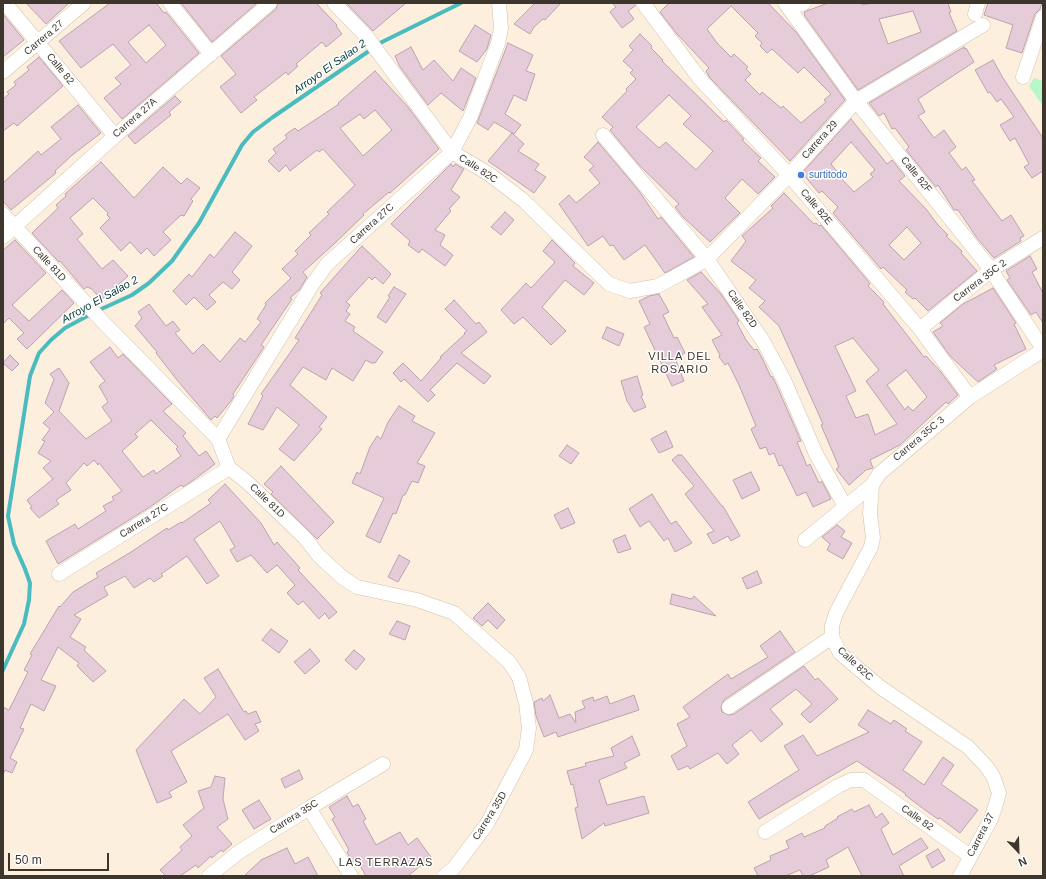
<!DOCTYPE html>
<html>
<head>
<meta charset="utf-8">
<style>
  body { margin:0 }
  #map { position:relative; width:1046px; height:879px; overflow:hidden; background:#fdefdd; font-family:Arial,sans-serif }
  canvas { display:block }
  .frame { position:absolute; inset:0; border:4px solid #3c362d; pointer-events:none }
  .north { position:absolute; left:998px; top:831px; width:40px; height:40px; -webkit-text-stroke:3px #fff; paint-order:stroke; rotate:157deg; font-size:11px; font-weight:700; line-height:16px; text-align:center; color:#3c362d }
  .north::after { content:''; display:block; margin:auto; width:14px; height:18px; background:#3c362d; clip-path:polygon(50% 0,100% 100%,50% 72%,0 100%) }
  .scale { position:absolute; left:8px; top:853px; width:101px; height:18px; box-sizing:border-box; border:2px solid #3c362d; border-top:0; padding-left:5px; font-size:12px; line-height:14px; white-space:nowrap; color:#3c362d; -webkit-text-stroke:3px #fff; paint-order:stroke }
</style>
</head>
<body>
<div id="map">
<canvas width="1046" height="879"></canvas>
<div class="frame"></div>
<div class="north">N</div>
<div class="scale">50 m</div>
</div>
<script>
const context = document.querySelector('canvas').getContext('2d');
context.lineJoin = 'round';
function fill(path, color) { context.fillStyle = color; context.fill(path, 'evenodd'); }
const shape = rows => new Path2D(rows.map(r => 'M' + r).join(''));
function stroke(path, color, width, dash) { context.strokeStyle = color; context.lineWidth = width; context.lineCap = dash ? 'butt' : 'round'; context.setLineDash(dash || []); context.stroke(path); }
function drawText(font, color, halo, rows, align = 'center') {
  context.font = font + ' Arial,sans-serif'; context.lineWidth = 3; context.setLineDash([]); context.textBaseline = 'middle'; context.strokeStyle = halo; context.fillStyle = color; for (const [text, x, y, turn = 0] of rows) {
    context.save(); context.translate(x, y); context.rotate((+turn || 0) * Math.PI / 180); context.textAlign = isNaN(turn) ? turn : align; if (halo) context.strokeText(text, 0, 0); context.fillText(text, 0, 0); context.restore();
  }
}
fill(shape([
  [1034,78,1043,81,1043,106,1029,86]
]), '#b7f6c6');
stroke(shape([
  [97,311,132,295,149,283,172,261,199,223,242,145,253,132,273,117,382,42,461,3],
  [3,670,24,624,29,600,30,583,25,569,14,544,8,516,30,376,39,353,51,340,65,328,91,314]
]), '#4abbbe', 4);
const building = shape([
  [26,3,69,3,46,24,26,3],
  [110,3,156,3,164,13,166,12,199,53,122,119,104,98,121,84,115,78,131,65,113,44,81,68,59,41,110,3],
  [149,25,166,45,146,63,128,42,149,25],
  [181,3,257,3,212,42,181,3],
  [278,3,316,3,337,25,336,26,342,34,326,47,322,42,296,64,298,66,288,75,286,72,254,97,257,100,241,113,220,87,236,74,221,56,276,9,278,3],
  [346,3,406,3,373,31,346,3],
  [535,3,561,3,545,20,543,19,534,27,530,34,514,24,535,3],
  [612,3,635,3,635,6,628,11,634,19,622,28,610,12,616,7,612,3],
  [669,3,768,3,796,32,845,100,790,161,710,78,706,71,709,68,677,34,660,12,669,3],
  [731,6,758,33,755,36,762,43,760,46,767,53,772,49,798,73,804,67,831,94,824,100,826,102,801,123,783,106,781,108,762,92,760,95,745,80,751,74,746,69,748,67,734,54,731,57,717,43,707,29,731,6],
  [828,3,861,3,862,5,873,3,948,3,951,12,949,13,957,31,858,90,805,16,804,12,828,3],
  [913,11,921,32,888,44,879,19,913,11],
  [988,3,1042,3,1040,9,1035,14,1022,53,1006,48,1013,25,984,15,988,3],
  [3,14,24,40,3,57,3,14],
  [475,25,491,35,487,49,477,62,459,51,475,25],
  [640,34,652,46,651,48,663,60,662,61,724,122,726,120,744,139,742,140,761,158,758,161,775,177,758,194,742,179,725,198,740,213,710,242,683,217,675,207,679,204,639,165,610,130,613,127,602,117,627,91,626,89,636,79,630,73,633,70,623,61,633,50,629,46,640,34],
  [669,95,691,116,683,124,713,151,696,170,666,142,659,148,636,127,669,95],
  [508,43,533,55,526,71,535,74,526,101,514,95,505,114,521,125,514,134,494,122,488,130,477,123,508,43],
  [411,47,423,70,434,60,453,81,461,68,476,78,463,111,441,93,428,105,400,67,395,56,411,47],
  [964,47,964,49,966,48,974,62,918,99,925,112,918,116,934,138,944,130,956,147,949,153,962,170,966,167,975,180,972,181,1002,221,1011,215,1024,236,1020,238,1021,241,994,258,977,238,958,210,954,210,938,185,936,187,906,150,909,147,895,128,892,129,884,113,879,116,869,103,964,47],
  [39,57,63,86,17,126,14,123,3,131,3,99,9,94,7,92,16,85,14,82,29,70,27,67,39,57],
  [993,60,1003,78,1043,138,1043,171,1032,178,1024,167,1029,164,1015,138,1010,141,1000,125,1014,117,1001,99,997,102,990,92,988,93,975,70,993,60],
  [375,71,408,107,439,149,390,193,389,192,363,214,364,215,334,244,303,272,307,277,300,289,290,298,292,299,261,345,264,347,233,394,234,396,231,401,217,418,215,416,211,420,177,380,156,353,157,352,135,326,142,318,138,312,149,304,166,326,173,321,180,330,175,333,193,354,203,344,220,362,240,338,245,342,261,322,257,319,266,305,265,303,291,278,282,269,298,254,295,251,311,235,309,233,329,214,327,212,355,185,323,149,319,152,317,150,290,171,286,165,279,172,268,161,276,153,273,149,287,138,285,135,295,128,298,131,339,104,338,103,375,71],
  [375,110,392,130,363,156,340,128,360,114,364,119,375,110],
  [175,96,181,102,169,112,171,115,135,144,128,136,175,96],
  [78,105,101,133,71,156,55,171,56,173,11,210,3,201,3,183,38,151,41,155,61,139,51,127,78,105],
  [851,119,887,164,892,160,905,176,899,181,926,209,938,225,948,235,946,236,962,251,961,253,977,271,928,311,915,298,913,299,905,292,907,290,883,267,881,269,833,213,838,207,822,191,819,193,802,173,851,119],
  [851,142,875,170,870,174,873,177,854,192,839,176,840,175,831,164,851,142],
  [907,227,921,243,904,260,889,245,907,227],
  [512,133,524,144,518,151,539,164,535,170,546,177,534,193,488,161,512,133],
  [598,142,639,191,658,219,661,217,694,257,665,273,645,245,624,260,613,245,610,246,603,236,588,246,559,204,569,195,576,203,600,183,589,170,594,166,584,157,598,142],
  [101,162,134,198,163,167,181,184,187,178,200,188,191,199,193,201,184,216,181,215,163,232,171,240,154,256,147,248,141,254,130,242,121,251,100,228,110,218,107,215,108,213,93,198,70,218,83,234,77,239,102,269,113,260,128,276,101,300,92,289,87,287,84,289,60,261,59,262,32,233,58,208,56,205,66,196,65,194,101,162],
  [451,164,453,167,455,164,464,169,451,190,460,197,449,209,451,211,435,230,445,235,440,245,453,255,445,266,422,249,419,253,408,245,410,241,391,224,451,164],
  [784,193,814,224,816,223,819,226,821,225,868,281,870,284,868,286,884,302,883,304,924,357,926,356,940,371,958,395,948,404,946,402,900,445,870,460,873,468,866,470,849,485,836,469,839,467,821,425,823,424,779,326,759,307,765,301,749,288,756,280,731,261,746,241,742,236,773,208,771,206,784,193],
  [853,338,879,370,866,381,897,424,875,435,868,414,856,418,846,396,856,391,835,346,853,338],
  [906,370,927,397,913,411,908,406,905,410,887,385,906,370],
  [505,212,514,220,501,235,491,227,505,212],
  [235,232,252,246,232,272,240,280,232,289,223,282,209,295,216,302,207,310,194,297,186,305,173,291,189,274,192,277,210,254,214,258,235,232],
  [15,240,46,273,12,305,29,321,62,290,74,303,27,349,17,339,24,333,9,318,3,324,3,250,15,240],
  [552,240,575,263,573,266,594,283,584,295,565,280,542,307,566,331,551,345,523,317,514,324,501,310,526,283,531,288,555,262,543,251,552,240],
  [362,246,391,274,383,284,375,277,372,280,369,277,346,302,350,305,346,311,350,314,345,321,355,327,353,331,383,352,375,363,371,363,366,360,353,381,332,368,326,380,303,367,290,385,327,417,319,427,322,429,294,461,279,449,299,425,277,407,263,430,248,424,263,396,261,394,299,340,295,338,322,295,320,293,362,246],
  [1030,256,1037,269,1032,272,1043,293,1043,323,1036,312,1031,315,1007,280,1010,278,1006,271,1030,256],
  [701,272,721,294,739,321,737,323,746,340,754,350,757,349,762,358,771,377,772,376,776,384,801,441,797,442,807,466,810,464,819,483,822,481,831,499,813,507,806,492,797,496,782,465,779,466,774,453,769,455,766,447,760,449,751,429,756,426,739,385,728,363,725,365,719,357,720,355,712,340,722,335,702,307,708,304,687,280,701,272],
  [394,287,406,294,386,323,377,317,390,297,388,296,394,287],
  [993,288,1016,323,1014,324,1026,349,994,365,997,369,978,382,950,356,933,332,943,326,940,323,963,304,993,288],
  [659,294,669,312,663,315,674,338,677,337,685,353,675,358,684,381,672,386,644,327,650,324,639,301,649,296,659,294],
  [454,300,476,324,479,322,487,332,461,353,491,376,484,384,457,363,430,390,435,395,428,402,404,379,401,382,393,373,403,363,421,381,441,358,440,357,465,334,464,333,467,331,445,309,454,300],
  [607,327,624,334,619,346,602,338,607,327],
  [110,347,118,358,123,354,172,404,163,411,186,433,183,436,199,456,206,451,215,464,195,479,183,487,181,485,150,507,58,564,46,541,75,524,78,529,106,511,103,506,114,500,112,497,122,491,99,463,98,465,94,460,87,466,84,463,66,483,71,490,56,500,59,504,39,518,30,508,32,507,27,500,53,479,43,468,51,461,38,453,45,441,42,440,50,429,43,423,54,412,45,403,54,379,50,374,59,368,69,383,59,411,86,439,112,421,102,407,108,402,99,386,105,381,90,362,110,347],
  [151,420,178,447,176,449,181,456,156,474,154,470,143,477,122,451,138,437,135,434,151,420],
  [10,355,19,364,12,371,3,363,10,355],
  [637,376,643,395,641,396,646,407,634,412,627,401,621,381,637,376],
  [399,406,415,416,412,421,435,433,417,463,425,466,418,483,412,481,405,495,403,495,396,514,393,513,380,543,366,536,384,498,352,483,357,472,360,474,370,447,377,436,381,439,388,422,399,406],
  [666,431,673,447,659,453,651,439,666,431],
  [567,445,579,453,571,464,559,456,567,445],
  [678,455,682,455,722,506,723,506,740,536,731,541,728,536,713,544,707,534,714,531,685,494,694,486,672,460,678,455],
  [281,466,334,522,317,539,271,494,273,492,264,484,281,466],
  [751,472,760,490,742,499,733,480,751,472],
  [225,484,261,523,274,545,277,542,300,568,298,570,337,612,329,619,325,613,319,619,303,601,298,605,287,593,295,585,277,565,267,573,251,555,237,562,230,550,235,547,220,521,194,539,219,576,207,584,187,556,161,574,163,576,154,582,150,578,134,588,125,576,104,587,108,595,74,615,81,619,70,637,86,647,84,650,106,671,93,682,77,666,79,663,58,647,41,680,56,686,44,711,31,704,20,728,24,729,10,758,17,762,12,773,5,770,3,775,3,707,9,710,28,672,24,670,32,655,30,654,59,606,60,607,73,592,98,577,96,573,131,552,167,528,168,530,181,522,182,523,211,503,208,500,225,484],
  [652,494,671,524,676,521,692,543,675,552,668,538,664,541,649,521,640,527,629,509,652,494],
  [568,508,575,523,561,529,554,515,568,508],
  [837,525,845,531,841,537,852,543,843,559,827,550,830,544,822,537,837,525],
  [625,535,631,549,618,553,613,540,625,535],
  [399,555,410,561,398,582,388,577,399,555],
  [757,571,762,583,747,589,742,578,757,571],
  [672,594,692,599,694,596,716,616,670,604,672,594],
  [488,603,505,620,497,629,488,620,482,626,473,618,488,603],
  [397,621,410,626,405,640,389,634,397,621],
  [271,629,288,641,279,653,262,640,271,629],
  [780,631,795,652,724,700,721,707,722,712,729,715,734,714,804,666,815,680,818,678,838,699,810,723,801,714,812,704,796,689,770,709,783,724,761,742,751,730,732,745,739,754,727,764,718,753,690,769,688,766,678,770,671,756,687,746,677,724,690,717,683,707,728,674,731,679,768,657,760,646,780,631],
  [310,649,320,661,305,674,294,662,310,649],
  [354,650,365,659,356,670,345,660,354,650],
  [218,669,244,712,246,711,248,714,256,711,261,722,255,724,259,731,245,740,228,714,171,751,187,782,169,792,172,797,157,803,136,750,184,699,200,714,216,697,204,678,218,669],
  [550,695,559,718,570,714,576,723,575,712,585,708,582,701,593,697,594,701,607,696,610,704,634,695,639,710,558,737,556,732,544,737,536,716,534,702,542,698,543,701,550,695],
  [868,710,891,724,894,720,907,729,905,731,922,742,903,770,924,785,943,757,954,765,941,784,978,810,960,833,940,818,938,819,925,810,905,795,906,794,857,761,759,819,748,802,799,770,784,746,803,735,817,756,869,732,858,725,868,710],
  [632,736,640,755,624,763,627,768,599,780,607,805,644,796,649,813,605,826,604,823,582,839,575,808,578,807,573,784,571,785,567,771,586,766,585,763,614,756,611,748,632,736],
  [299,770,303,779,285,788,281,779,299,770],
  [215,776,225,778,223,799,228,819,217,827,232,844,223,852,221,850,212,858,211,856,198,868,196,865,180,876,166,876,160,870,182,850,180,847,192,836,183,825,204,808,198,791,211,787,215,776],
  [347,796,353,807,358,804,366,819,363,821,376,845,400,832,408,845,417,838,431,857,408,876,366,876,357,860,353,862,351,860,347,852,349,850,332,819,335,817,329,807,347,796],
  [259,800,271,819,254,829,242,810,259,800],
  [869,805,876,818,882,813,889,823,881,829,893,855,921,838,928,848,899,866,904,876,862,876,848,847,826,860,829,867,809,876,803,876,800,870,785,876,758,876,754,868,771,860,770,856,789,848,786,841,802,833,804,837,825,828,825,826,838,818,837,817,852,809,854,812,869,805],
  [287,848,295,864,308,857,318,876,244,876,261,860,287,848],
  [938,849,945,860,932,868,926,856,938,849]
]);
fill(building, '#e6cbd9');
stroke(building, '#bca2b0', 1);
const minor = shape([
  [5,3,115,136],
  [170,3,211,54],
  [334,3,367,37,452,152,489,174,523,200,609,284,630,291,658,286,707,259,789,175,856,101,983,25],
  [643,3,700,79,789,175,920,329,970,397],
  [785,3,856,101,989,267,1043,349],
  [789,8,804,3],
  [975,14,978,3],
  [3,72,84,3],
  [1023,77,1043,17],
  [603,135,707,259,763,341,784,380,816,454,845,506],
  [3,214,104,323,218,439,229,468,247,482,305,538,319,556,343,578,357,587,417,600,454,613,509,662,519,677,526,703,529,728,526,750,487,824,454,868,444,876],
  [3,237,115,136,270,3],
  [920,329,991,270,1043,238],
  [218,439,312,285,327,264,452,152,470,118,498,43,501,28,499,3],
  [872,485,870,513,873,538,871,547,836,613,832,626,832,637,840,653,880,687,968,747,986,766,993,776,999,793,996,804,991,819,960,876],
  [805,540,872,485,879,474,970,397,1043,350],
  [59,574,229,468],
  [729,707,832,637],
  [309,808,351,876],
  [765,832,838,786,851,780,864,780,970,856],
  [209,876,239,852,309,808,383,764]
]);
stroke(minor, '#d2c1ab', 15);
stroke(minor, '#fff', 14);
for (const [x, y, r, color] of [
  [801,175,4,"#3f7fe0"]
]) { const dot = new Path2D(); dot.arc(x, y, r, 0, 2 * Math.PI); context.fillStyle = color; context.fill(dot); stroke(dot, '#fff', 1.5); }
drawText('10px', '#3c362d', '#fff', [
  ["Carrera 27",44,38,-40],
  ["Calle 82",60,69,51],
  ["Carrera 27A",135,118,-41],
  ["Carrera 29",820,140,-48],
  ["Calle 82C",478,169,33],
  ["Calle 82F",916,175,51],
  ["Calle 82E",816,207,50],
  ["Carrera 27C",372,224,-42],
  ["Calle 81D",49,264,47],
  ["Carrera 35C 2",980,281,-37],
  ["Calle 82D",742,309,55],
  ["Carrera 35C 3",919,439,-40],
  ["Calle 81D",267,501,44],
  ["Carrera 27C",144,521,-32],
  ["Calle 82C",855,664,43],
  ["Carrera 35D",490,816,-58],
  ["Carrera 35C",294,817,-32],
  ["Calle 82",917,818,35],
  ["Carrera 37",981,835,-63]
]);
drawText('10px', '#366cbe', '#fff', [
  ["surtitodo",809,175]
], 'left');
drawText('italic 11px', '#003839', '#fff', [
  ["Arroyo El Salao 2",330,67,-35],
  ["Arroyo El Salao 2",100,300,-29]
]);
context.letterSpacing = '1px';
drawText('11px', '#3c362d', '#fff', [
  ["VILLA DEL",680,357],
  ["ROSARIO",680,370],
  ["LAS TERRAZAS",386,863]
]);
context.letterSpacing = '0px';
</script>
</body>
</html>
